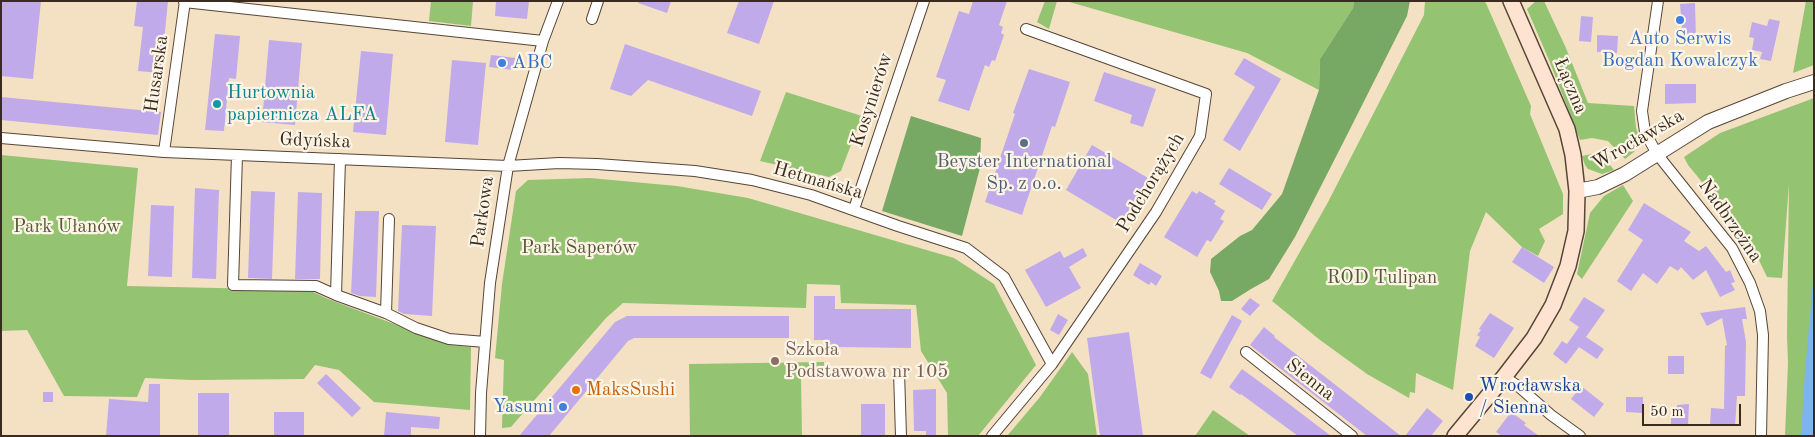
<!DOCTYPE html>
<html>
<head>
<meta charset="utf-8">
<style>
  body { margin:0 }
  #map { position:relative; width:1815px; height:437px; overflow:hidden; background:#f4e1c4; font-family:"Old Standard TT",serif }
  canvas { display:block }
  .frame { position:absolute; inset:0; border:2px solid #3b2a1e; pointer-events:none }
  .scale { position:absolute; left:1642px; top:404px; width:99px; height:22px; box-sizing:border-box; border:2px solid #3b2a1e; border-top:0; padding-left:6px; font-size:15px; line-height:18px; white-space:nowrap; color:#3b2a1e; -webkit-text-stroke:4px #fcf5e5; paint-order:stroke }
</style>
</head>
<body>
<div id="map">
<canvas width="1815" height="437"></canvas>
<div class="frame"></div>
<div class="scale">50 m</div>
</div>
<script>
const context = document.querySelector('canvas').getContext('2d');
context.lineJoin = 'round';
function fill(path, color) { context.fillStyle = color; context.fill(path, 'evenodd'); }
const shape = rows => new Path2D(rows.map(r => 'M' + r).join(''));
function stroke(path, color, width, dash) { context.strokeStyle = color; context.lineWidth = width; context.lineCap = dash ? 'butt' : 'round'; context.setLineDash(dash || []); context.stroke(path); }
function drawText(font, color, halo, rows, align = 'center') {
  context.font = font + ' "Old Standard TT",serif'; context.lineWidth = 4.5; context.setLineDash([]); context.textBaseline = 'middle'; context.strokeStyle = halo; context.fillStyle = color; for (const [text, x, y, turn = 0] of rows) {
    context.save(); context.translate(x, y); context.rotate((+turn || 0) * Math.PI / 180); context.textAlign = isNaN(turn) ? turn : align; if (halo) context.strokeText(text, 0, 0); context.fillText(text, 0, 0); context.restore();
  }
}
fill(shape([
  [431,1,473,1,471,26,429,21],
  [1045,1,1057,1,1049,29,1037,22],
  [1066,1,1354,1,1353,8,1320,59,1319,90,1247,53],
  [1425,1,1485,1,1531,106,1530,114,1563,194,1563,214,1539,229,1545,241,1538,256,1522,247,1486,212,1470,251,1453,390,1416,373,1415,393,1410,392,1409,398,1367,374,1320,340,1272,301,1327,204,1424,15],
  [1536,1,1544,1,1566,48,1588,103,1634,106,1636,128,1640,140,1634,152,1625,159,1608,141,1592,138,1580,140,1549,60,1527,9],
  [1806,1,1814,1,1814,65,1793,73],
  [786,92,862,116,841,171,829,177,760,161],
  [1814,98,1814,436,1785,436,1788,363,1787,336,1789,183,1782,278,1767,277,1749,239,1688,165,1684,157,1720,133],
  [1592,154,1601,156,1607,161,1614,170,1602,174,1588,169,1585,165,1582,156],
  [1,155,138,168,127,286,309,290,328,299,450,345,471,347,470,410,374,402,339,370,315,365,304,379,192,380,145,378,137,397,64,396,27,330,1,331],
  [590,178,677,186,748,198,954,258,994,284,1036,365,978,436,948,436,947,393,921,351,916,305,841,303,840,285,807,284,806,308,623,303,606,318,511,427,502,428,504,360,495,358,502,284,516,191,528,180],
  [1623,185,1633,201,1582,279,1577,274,1590,213,1604,196],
  [1072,352,1088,374,1097,436,1007,436,1040,397],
  [824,362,824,376,801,377,802,436,690,436,689,364],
  [1213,410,1250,436,1195,436]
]), '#94c372');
fill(shape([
  [1354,1,1410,1,1407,16,1345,139,1295,237,1269,279,1251,289,1232,301,1221,301,1219,291,1210,272,1211,259,1240,236,1252,230,1282,194,1319,90,1320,59,1353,8],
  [911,116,981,138,980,168,962,236,882,211]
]), '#77a964');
fill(shape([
  [1814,272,1814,436,1801,436,1805,371]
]), '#7eb4ed');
fill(shape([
  [1,1,41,1,33,79,1,76],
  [137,1,168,1,161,73,138,71,143,27,134,26],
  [496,1,529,1,527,19,495,16],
  [639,1,671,1,667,13,638,3],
  [739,1,774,1,759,44,727,33],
  [973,1,1007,1,999,25,1003,27,1001,33,1004,35,995,61,992,60,989,67,985,65,969,111,938,101,946,80,936,77,959,11,969,14],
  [1695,3,1696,39,1683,39,1680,4],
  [1581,16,1593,17,1591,42,1579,41],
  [1769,19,1780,21,1771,61,1760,59,1762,52,1752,50,1754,38,1749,37,1752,22,1767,26],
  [215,34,240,36,236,79,229,78,224,131,205,130],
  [1597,35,1618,36,1617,53,1597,52],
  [269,40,302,43,295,125,262,122],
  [625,44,761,91,752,116,648,80,631,96,610,89],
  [361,51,393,54,386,135,353,132],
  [491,55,516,58,514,70,489,67],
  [1244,58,1281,79,1240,151,1223,140,1255,87,1234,74],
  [452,60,486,63,478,145,445,142],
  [1029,69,1070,82,1055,127,1052,126,1022,215,985,202,1015,114,1013,113],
  [1104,72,1156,89,1143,127,1130,123,1132,115,1094,101],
  [1665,84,1696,84,1696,103,1665,104],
  [1,97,161,112,158,135,1,120],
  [1092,145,1148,178,1121,223,1066,190],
  [1229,168,1272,194,1262,210,1219,184],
  [195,188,219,190,216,279,192,278],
  [251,191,275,192,272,279,248,278],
  [1192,191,1197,194,1199,191,1216,201,1214,204,1225,211,1220,219,1224,221,1211,242,1207,240,1197,257,1164,237],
  [298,192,322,193,320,279,295,279],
  [1644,203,1691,232,1684,241,1699,251,1706,246,1726,272,1730,270,1735,282,1731,283,1735,290,1720,297,1706,270,1693,280,1681,267,1678,271,1670,266,1657,284,1643,273,1631,291,1617,281,1643,240,1628,230],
  [151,205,174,206,172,277,148,276],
  [355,211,379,211,376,297,360,296,351,293],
  [402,225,436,226,432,316,404,314,398,311],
  [1522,247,1554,267,1544,283,1512,262],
  [1083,248,1087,256,1069,267,1081,288,1046,307,1025,270,1060,251,1064,258],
  [1140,263,1162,276,1156,286,1151,282,1149,285,1133,275],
  [814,296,835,296,835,309,911,309,911,348,833,347,829,346,829,340,814,340],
  [1584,297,1605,310,1586,337,1604,349,1597,359,1579,347,1566,364,1553,354,1562,341,1567,344,1579,327,1569,320],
  [1250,298,1260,305,1250,316,1241,309],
  [1745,307,1747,319,1742,319,1746,342,1745,396,1737,396,1735,426,1710,425,1711,408,1724,409,1725,346,1727,345,1722,318,1707,326,1700,313],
  [1490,313,1514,328,1494,358,1475,346,1480,337,1477,335,1481,330,1479,329],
  [1058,314,1068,320,1059,335,1050,330],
  [1232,315,1242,321,1211,379,1200,373],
  [627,316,789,316,789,338,634,338,628,341,549,436,519,436,615,322],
  [1264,327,1275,336,1274,337,1401,436,1367,436,1250,345],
  [1129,332,1143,436,1100,436,1087,338],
  [1668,356,1684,356,1684,374,1668,374],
  [1242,369,1268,388,1331,436,1298,436,1241,394,1240,395,1229,387],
  [326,374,361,408,352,417,317,383],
  [149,384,160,384,160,436,106,436,109,399,148,402],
  [1581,386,1604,404,1594,417,1571,399],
  [936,389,936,435,926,435,926,431,914,431,913,390],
  [43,392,53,392,53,402,43,402],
  [198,393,229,393,229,436,198,436],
  [1626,397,1643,397,1643,413,1626,412],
  [861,404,885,404,885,436,861,436],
  [1689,404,1688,426,1671,426,1671,408,1677,408,1677,405],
  [1427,408,1443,421,1431,436,1405,436],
  [274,412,304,412,304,436,274,436],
  [386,412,440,417,439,429,411,427,411,436,384,436],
  [1511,412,1526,423,1524,425,1539,436,1502,436,1496,432]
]), '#c0aae9');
const minor = shape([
  [1658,1,1642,111,1645,132,1657,154,1732,248,1750,283,1760,311,1763,335,1761,436],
  [184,2,543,41],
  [592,19,598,1],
  [1,138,164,152,508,166,559,163,597,164,695,171,752,180,811,195,898,226,966,248,1004,277,1052,364],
  [164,152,185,1],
  [237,155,233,285,316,286,336,295],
  [340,159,336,295,386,313],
  [854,209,924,1],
  [389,219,386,313,416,328,449,339,485,342],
  [1246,352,1352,436],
  [899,372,901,436],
  [1504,377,1518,386,1551,415,1580,436],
  [480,436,481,393,490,283,508,166,543,41,558,1],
  [992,436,1052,364,1156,212,1200,136,1206,94,1026,29]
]);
const tertiary = shape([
  [1577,191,1598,187,1625,174,1708,122,1786,91,1814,82]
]);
const secondary = shape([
  [1455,436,1504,377,1534,338,1553,305,1568,266,1576,231,1577,191,1573,155,1567,129,1511,1]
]);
stroke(minor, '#574537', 12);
stroke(tertiary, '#574537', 16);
stroke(secondary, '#574537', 18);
stroke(minor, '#fff', 10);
stroke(tertiary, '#fff', 14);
stroke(secondary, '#fee3d1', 15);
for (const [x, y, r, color] of [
  [1680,20,5,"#3f7fe0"],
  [502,63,5,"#3f7fe0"],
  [217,104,5,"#0f9aa8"],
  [1024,143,5,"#5c6f8a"],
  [775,361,5,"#8d6e63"],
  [576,390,5,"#e8710a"],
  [1469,397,5,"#1a4fb4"],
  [563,407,5,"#3f7fe0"]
]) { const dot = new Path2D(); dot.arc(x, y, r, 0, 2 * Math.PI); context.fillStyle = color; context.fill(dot); stroke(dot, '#fcf5e5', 2); }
drawText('19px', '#366cbe', '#fcf5e5', [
  ["Auto Serwis",1680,39],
  ["Bogdan Kowalczyk",1680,61],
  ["ABC",512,63,"left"],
  ["Yasumi",553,407,"right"]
]);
drawText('19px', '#3b2a1e', '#fcf5e5', [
  ["Husarska",157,74,-82],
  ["Łączna",1570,86,67],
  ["Kosynierów",872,100,-72],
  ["Wrocławska",1638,140,-30],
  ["Gdyńska",315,141,2],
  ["Hetmańska",818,181,16],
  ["Podchorążych",1151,183,-59],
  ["Parkowa",483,212,-82],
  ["Nadbrzeżna",1730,221,55],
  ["Sienna",1310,380,38]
]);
drawText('19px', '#0d838f', '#fcf5e5', [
  ["Hurtownia",227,93],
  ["papiernicza ALFA",227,115]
], 'left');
drawText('19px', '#4e5e75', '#fcf5e5', [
  ["Beyster International",1024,162],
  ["Sp. z o.o.",1024,184]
]);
drawText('19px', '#565837', '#fcf5e5', [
  ["Park Ułanów",67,227],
  ["Park Saperów",579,248],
  ["ROD Tulipan",1382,278]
]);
drawText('19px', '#785e54', '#fcf5e5', [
  ["Szkoła",785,350],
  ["Podstawowa nr 105",785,372]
], 'left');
drawText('19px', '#164399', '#fcf5e5', [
  ["Wrocławska",1479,386],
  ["/ Sienna",1479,408]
], 'left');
drawText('19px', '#c56008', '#fcf5e5', [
  ["MaksSushi",586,390]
], 'left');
</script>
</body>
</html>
